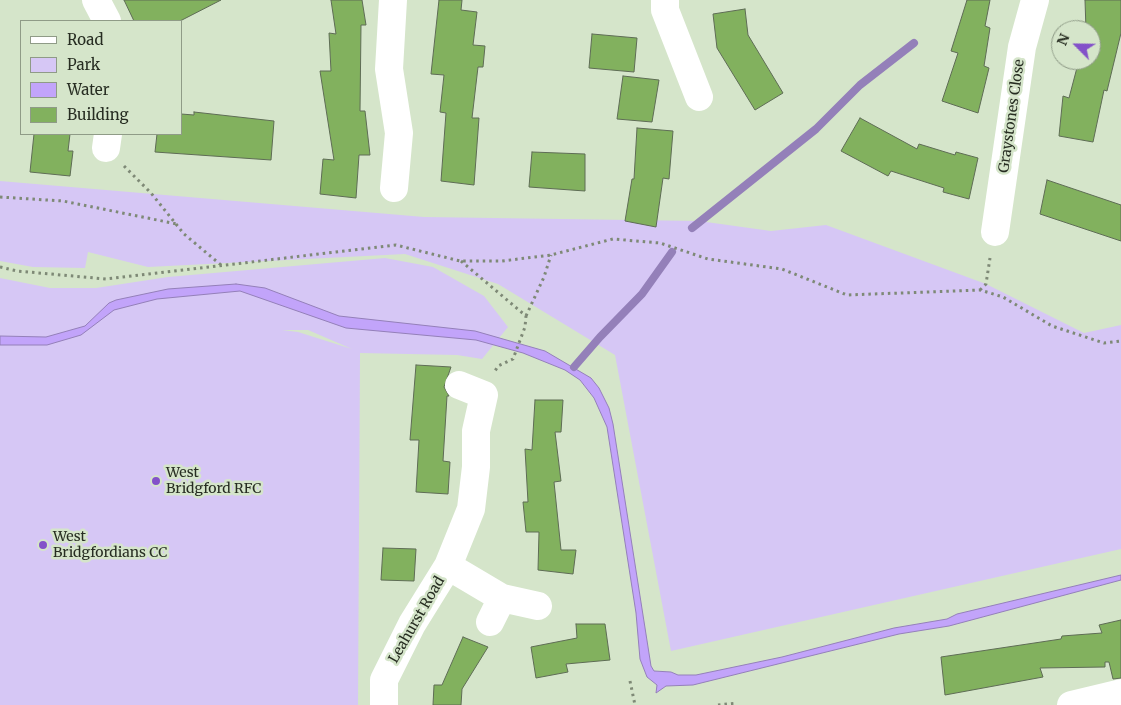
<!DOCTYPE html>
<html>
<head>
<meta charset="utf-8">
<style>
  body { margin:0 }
  #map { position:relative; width:1121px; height:705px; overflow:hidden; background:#d5e5ca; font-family:Merriweather,serif }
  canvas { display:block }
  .legend { position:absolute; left:20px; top:20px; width:162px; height:115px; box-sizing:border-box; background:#d5e5ca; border:1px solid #8f9b87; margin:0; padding:6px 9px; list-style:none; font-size:15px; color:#272d22 }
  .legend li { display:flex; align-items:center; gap:10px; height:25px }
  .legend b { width:25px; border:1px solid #8f9b87 }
  .north { position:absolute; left:1051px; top:20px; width:50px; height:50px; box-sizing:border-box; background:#d5e5ca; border:1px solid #8f9b87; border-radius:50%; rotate:293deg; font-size:14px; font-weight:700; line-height:20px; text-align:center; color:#272d22 }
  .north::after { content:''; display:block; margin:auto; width:18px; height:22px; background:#8351c9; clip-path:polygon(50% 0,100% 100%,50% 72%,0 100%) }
</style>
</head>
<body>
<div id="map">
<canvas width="1121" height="705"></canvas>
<ul class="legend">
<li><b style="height:6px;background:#fff"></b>Road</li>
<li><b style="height:14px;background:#d6c7f5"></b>Park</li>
<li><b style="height:14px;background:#c2a4fa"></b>Water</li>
<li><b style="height:14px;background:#82b15e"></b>Building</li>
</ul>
<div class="north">N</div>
</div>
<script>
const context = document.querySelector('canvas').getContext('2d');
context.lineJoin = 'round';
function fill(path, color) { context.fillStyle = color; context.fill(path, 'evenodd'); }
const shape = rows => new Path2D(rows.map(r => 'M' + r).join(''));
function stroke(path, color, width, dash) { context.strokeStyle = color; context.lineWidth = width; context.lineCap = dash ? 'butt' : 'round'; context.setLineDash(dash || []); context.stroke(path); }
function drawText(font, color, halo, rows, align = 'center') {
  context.font = font + ' Merriweather,serif'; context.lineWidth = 5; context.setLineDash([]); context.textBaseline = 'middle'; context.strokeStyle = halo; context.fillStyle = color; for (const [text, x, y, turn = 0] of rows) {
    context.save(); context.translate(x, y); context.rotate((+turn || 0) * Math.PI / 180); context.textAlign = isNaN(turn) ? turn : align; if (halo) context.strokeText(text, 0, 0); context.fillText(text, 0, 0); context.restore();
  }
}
fill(shape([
  [0,181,424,217,699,221,771,231,826,225,986,284,1084,333,1121,325,1121,549,671,651,615,355,498,284,405,254,148,267,88,252,85,268,33,267,0,261],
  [385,258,433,267,484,296,508,327,482,359,457,355,360,353,358,705,0,705,0,278,50,288,96,288,168,277],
  [282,330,308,330,352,349,298,332]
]), '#d6c7f5');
const water = shape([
  [236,284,265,288,339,316,475,331,545,351,591,378,599,388,609,408,613,424,651,666,654,671,671,672,678,675,696,675,782,657,894,628,947,619,957,614,1121,575,1121,580,949,626,899,634,693,685,666,686,656,693,657,685,647,677,640,659,636,613,607,427,594,398,580,380,565,370,523,353,476,340,346,328,240,291,157,299,114,310,81,335,47,345,0,345,0,336,46,337,85,326,109,303,116,300,168,289,236,284]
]);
fill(water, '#c2a4fa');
stroke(water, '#9480b9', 1);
stroke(shape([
  [692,228,816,129,860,85,914,43],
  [574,367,600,337,642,294,672,252]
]), '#9480b9', 8);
const building = shape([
  [124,0,221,0,180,21,134,21,124,0],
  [331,0,362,0,366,25,361,25,360,111,365,111,370,155,359,155,356,198,320,194,323,159,334,160,320,71,331,71,329,33,336,34,331,0],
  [439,0,462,0,461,10,477,12,473,45,485,46,483,67,478,67,472,118,479,118,474,185,441,181,446,113,440,112,444,75,431,74,439,0],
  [967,0,990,0,985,26,990,28,984,66,989,68,978,113,942,101,958,53,951,51,967,0],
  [1085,0,1121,0,1121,33,1107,91,1104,90,1093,142,1059,136,1063,96,1069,98,1079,60,1091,60,1091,30,1086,30,1085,0],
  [745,9,748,35,783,93,755,110,717,48,713,14,745,9],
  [592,34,637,38,634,72,589,68,592,34],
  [623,76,659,80,652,122,617,119,623,76],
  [194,112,274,121,271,160,155,152,157,134,181,134,181,114,194,115,194,112],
  [860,118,917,149,919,144,955,155,956,152,978,158,969,199,943,192,944,188,891,171,888,176,841,151,860,118],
  [637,128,673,131,669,179,663,178,656,227,625,221,632,179,634,179,637,128],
  [34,134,70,134,68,151,73,151,70,176,30,172,34,134],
  [532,152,585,154,585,191,529,187,532,152],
  [1047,180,1121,205,1121,241,1040,214,1047,180],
  [416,365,451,367,444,387,449,396,447,396,443,461,450,462,448,494,416,492,419,440,410,440,416,365],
  [535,400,563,400,561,432,555,432,561,481,554,482,561,550,576,550,573,574,538,570,539,532,526,532,523,502,528,502,525,449,532,450,535,400],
  [383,548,416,549,414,581,381,580,383,548],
  [1121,620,1121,678,1113,679,1109,662,1105,662,1105,667,1040,668,1043,677,945,695,941,657,1061,639,1062,636,1102,633,1099,625,1121,620],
  [576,624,605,624,610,660,566,664,568,672,536,678,531,647,577,638,576,624],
  [463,637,488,647,462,689,461,705,433,705,434,685,442,685,463,637]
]);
fill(building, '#82b15e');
stroke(building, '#5e6c55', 1);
stroke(shape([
  [124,166,151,193,184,234,221,265],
  [0,197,63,201,177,224],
  [461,261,526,316,525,327,513,359,498,366,495,371],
  [0,267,17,271,106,279,396,245,460,261,502,261,551,255,613,239,660,243,708,259,782,269,847,295,980,290,1003,297,1052,326,1104,343,1121,341],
  [980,290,986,284,990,258],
  [526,316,544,277,551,255],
  [630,681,635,705],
  [718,705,737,703]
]), '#7e8976', 3, [2.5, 4]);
stroke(shape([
  [96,0,107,21],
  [393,0,389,69,399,133,394,188],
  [665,0,665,10,699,97],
  [106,148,108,134],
  [995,232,1022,47,1035,0],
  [448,566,502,598,538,606],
  [490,622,502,598],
  [384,705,384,680,412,624,448,566,471,509,476,467,476,431,484,395,459,385],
  [1071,705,1121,693]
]), '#fff', 28);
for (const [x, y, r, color] of [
  [156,481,5,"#8351c9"],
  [43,545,5,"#8351c9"]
]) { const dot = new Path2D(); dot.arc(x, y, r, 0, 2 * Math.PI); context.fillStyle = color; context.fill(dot); stroke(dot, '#d5e5ca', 2); }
drawText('14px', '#272d22', '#d5e5ca', [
  ["Graystones Close",1012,116,-82],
  ["Leahurst Road",417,620,-60]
]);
drawText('14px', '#272d22', '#d5e5ca', [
  ["West",166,473],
  ["Bridgford RFC",166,489],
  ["West",53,537],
  ["Bridgfordians CC",53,553]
], 'left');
</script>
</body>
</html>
